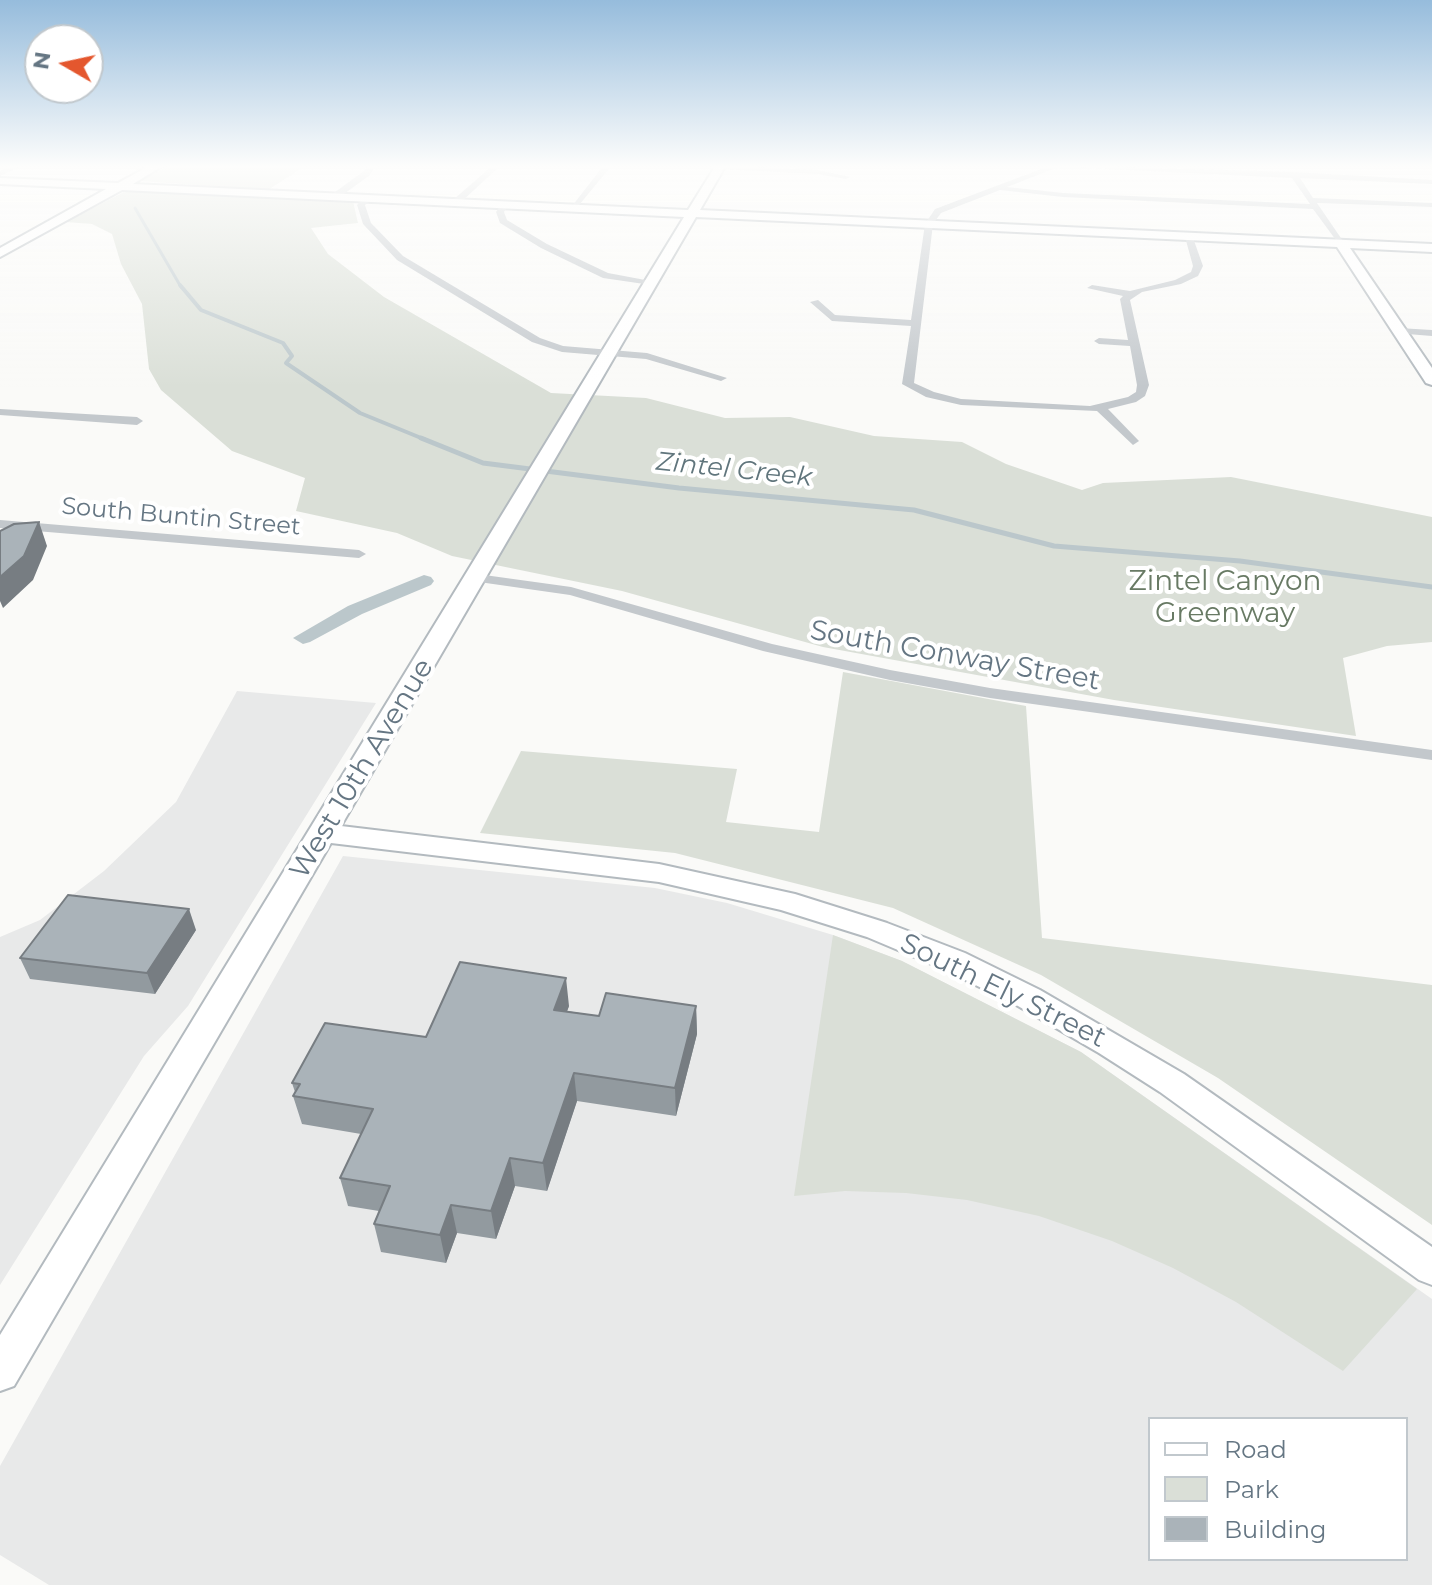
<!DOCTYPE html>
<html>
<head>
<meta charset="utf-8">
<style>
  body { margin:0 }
  #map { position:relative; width:1432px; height:1585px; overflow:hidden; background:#fafaf8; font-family:Montserrat,sans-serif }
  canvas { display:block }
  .legend { position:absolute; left:1148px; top:1417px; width:260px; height:144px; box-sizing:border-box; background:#fff; border:2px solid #c1c8cd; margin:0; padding:10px 14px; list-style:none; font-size:24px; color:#657683 }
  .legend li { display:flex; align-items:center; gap:16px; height:40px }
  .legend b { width:40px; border:2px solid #c1c8cd }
  .north { position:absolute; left:24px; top:24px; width:80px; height:80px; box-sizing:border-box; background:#fff; border:2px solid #c1c8cd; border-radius:50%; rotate:279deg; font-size:22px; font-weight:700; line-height:32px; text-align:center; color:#657683 }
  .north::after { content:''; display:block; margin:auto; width:28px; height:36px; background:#e4572e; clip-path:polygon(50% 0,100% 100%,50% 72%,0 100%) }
</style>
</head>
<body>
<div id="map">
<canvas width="1432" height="1585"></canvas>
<ul class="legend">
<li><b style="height:10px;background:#fff"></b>Road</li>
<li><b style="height:22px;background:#dadfd7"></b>Park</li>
<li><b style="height:22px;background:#aab3b9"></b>Building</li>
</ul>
<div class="north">N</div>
</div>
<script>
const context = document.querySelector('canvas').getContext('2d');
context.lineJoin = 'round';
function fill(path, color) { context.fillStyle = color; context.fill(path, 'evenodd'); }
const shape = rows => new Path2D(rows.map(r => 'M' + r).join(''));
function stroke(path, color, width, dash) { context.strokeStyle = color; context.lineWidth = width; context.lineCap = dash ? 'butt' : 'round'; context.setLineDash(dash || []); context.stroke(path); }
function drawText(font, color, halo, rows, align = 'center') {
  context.font = font + ' Montserrat,sans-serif'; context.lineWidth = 8; context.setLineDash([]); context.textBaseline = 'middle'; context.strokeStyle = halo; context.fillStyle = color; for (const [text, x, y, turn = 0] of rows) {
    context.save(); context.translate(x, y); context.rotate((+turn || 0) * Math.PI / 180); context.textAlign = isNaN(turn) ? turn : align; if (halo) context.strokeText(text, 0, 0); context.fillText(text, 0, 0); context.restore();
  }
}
fill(shape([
  [237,691,376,703,188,1006,144,1056,0,1285,0,937,40,920,104,871,176,802],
  [343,856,655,888,727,903,833,935,902,961,1081,1052,1432,1299,1432,1585,49,1585,0,1555,0,1466],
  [1150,1419,1406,1419,1406,1559,1150,1559]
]), '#e8e9e9');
fill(shape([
  [170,165,303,165,305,166,268,190,140,181],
  [136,190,353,201,358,223,311,228,328,254,384,297,551,393,646,398,725,418,790,417,874,436,962,442,1006,464,1082,490,1103,483,1231,477,1432,517,1432,642,1387,646,1343,658,1356,736,1114,700,823,647,622,591,452,556,397,533,296,511,305,478,232,451,161,390,149,369,142,304,121,264,112,234,92,224,66,222,122,193],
  [843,672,1026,706,1042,938,1432,985,1432,1225,1218,1078,1041,975,893,908,675,853,480,833,521,751,737,769,726,822,819,832],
  [833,935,902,961,1081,1052,1417,1289,1343,1371,1236,1302,1173,1268,1112,1241,1039,1216,967,1200,906,1193,845,1191,794,1196]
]), '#dadfd7');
stroke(shape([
  [135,208,181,287]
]), '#bbc7cb', 3);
stroke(shape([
  [180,285,201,310,283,343,292,356,286,363,360,413,426,440]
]), '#bbc7cb', 4);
stroke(shape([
  [421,438,483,463,679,488,914,510,1054,546,1240,561,1432,587]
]), '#bbc7cb', 5);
fill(shape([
  [424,575,431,577,434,581,431,585,362,614,310,642,303,644,293,638,348,606,424,575]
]), '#bbc7cb');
const secondary = shape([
  [151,165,164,165,133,184,688,210,716,165,726,165,700,210,1432,244,1432,252,1350,248,1432,368,1432,385,1426,383,1337,247,696,217,341,826,659,864,795,894,887,923,965,953,1040,990,1184,1074,1432,1247,1432,1285,1419,1280,1160,1092,1099,1053,1018,1006,943,969,867,937,781,910,659,882,331,843,14,1386,0,1391,0,1335,684,217,122,190,0,257,0,248,106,189,0,184,0,178,118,183,151,165]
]);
stroke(secondary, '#b3babf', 4);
fill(shape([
  [13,165,23,165,0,176,0,171,13,165],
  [368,165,376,165,370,175,337,199,331,199,331,195,364,171,368,165],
  [493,165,501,165,459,204,453,204,453,200,493,165],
  [604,165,612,165,575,210,569,210,604,165],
  [716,165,818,170,850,177,846,179,818,174,719,169,716,165],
  [1052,165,1293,172,1432,180,1432,184,1300,178,1313,198,1432,203,1432,207,1317,203,1345,244,1341,247,1313,209,1063,197,1000,190,941,213,933,224,914,383,934,392,961,399,1090,406,1128,397,1136,392,1137,385,1130,346,1099,344,1094,341,1099,338,1128,340,1120,299,1123,296,1087,288,1092,285,1130,291,1175,280,1191,272,1193,266,1185,237,1192,235,1203,266,1198,276,1181,284,1142,292,1130,300,1149,385,1145,396,1136,402,1108,409,1139,441,1133,445,1097,411,961,405,926,397,902,384,911,326,832,321,810,302,818,300,835,315,911,320,925,224,935,209,1052,165],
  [1068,167,1292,178,1310,204,1063,193,1007,187,1053,169,1068,167],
  [365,196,372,198,365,205,371,223,403,256,540,338,563,346,647,353,727,378,721,381,646,359,562,352,532,342,397,260,363,224,357,205,365,196],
  [502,203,509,205,504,212,507,220,547,244,608,273,656,282,651,285,603,278,541,248,500,223,496,212,502,203],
  [1399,328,1432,330,1432,336,1395,333,1394,331,1399,328],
  [0,409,137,417,143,421,137,425,0,415,0,409],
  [0,520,359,550,366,554,359,558,0,528,0,520],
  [477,574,571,587,772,644,890,670,990,688,1432,750,1432,760,990,698,890,680,763,651,570,595,472,581,472,575,477,574]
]), '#c3c8cc');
fill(secondary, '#fff');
fill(shape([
  [196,930,155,994,30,979,20,958],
  [569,1006,567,1011,599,1016,696,1006,697,1034,676,1116,577,1101,547,1191,515,1186,496,1239,457,1233,446,1263,381,1252,374,1224,379,1211,348,1206,340,1178,361,1134,302,1124,293,1096,295,1092,292,1083,426,1037]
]), '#929a9f');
fill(shape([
  [39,522,47,546,33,580,3,608,0,601,0,577],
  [189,909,196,930,155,994,147,973],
  [566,978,569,1006,557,1038,554,1010],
  [696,1006,697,1034,676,1116,675,1088],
  [574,1073,577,1101,547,1191,543,1163],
  [510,1158,515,1186,496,1239,491,1211],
  [451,1205,457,1233,446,1263,440,1235]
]), '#777d82');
const building = shape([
  [39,522,24,556,0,577,0,531,14,524,39,522],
  [68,895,189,909,147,973,20,958,68,895],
  [460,962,566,978,554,1010,599,1016,606,993,696,1006,675,1088,574,1073,543,1163,510,1158,491,1211,451,1205,440,1235,374,1224,390,1186,340,1178,373,1109,293,1096,300,1084,292,1083,325,1023,426,1037,460,962]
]);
fill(building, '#aab3b9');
stroke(building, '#777d82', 2);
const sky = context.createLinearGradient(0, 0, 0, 387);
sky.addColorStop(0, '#96bcdc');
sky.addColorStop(0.43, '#fdfdfc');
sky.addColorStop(1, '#fdfdfc00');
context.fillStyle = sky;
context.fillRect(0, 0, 1432, 387);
drawText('24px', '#657683', '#fff', [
  ["South Buntin Street",181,517,5]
]);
drawText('italic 26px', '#60757c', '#fff', [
  ["Zintel Creek",734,470,6]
]);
drawText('28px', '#687a64', '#fff', [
  ["Zintel Canyon",1225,582],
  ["Greenway",1225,614]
]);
drawText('28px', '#657683', '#fff', [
  ["South Conway Street",955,656,10],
  ["West 10th Avenue",362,769,-59],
  ["South Ely Street",1003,991,26]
]);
</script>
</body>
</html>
